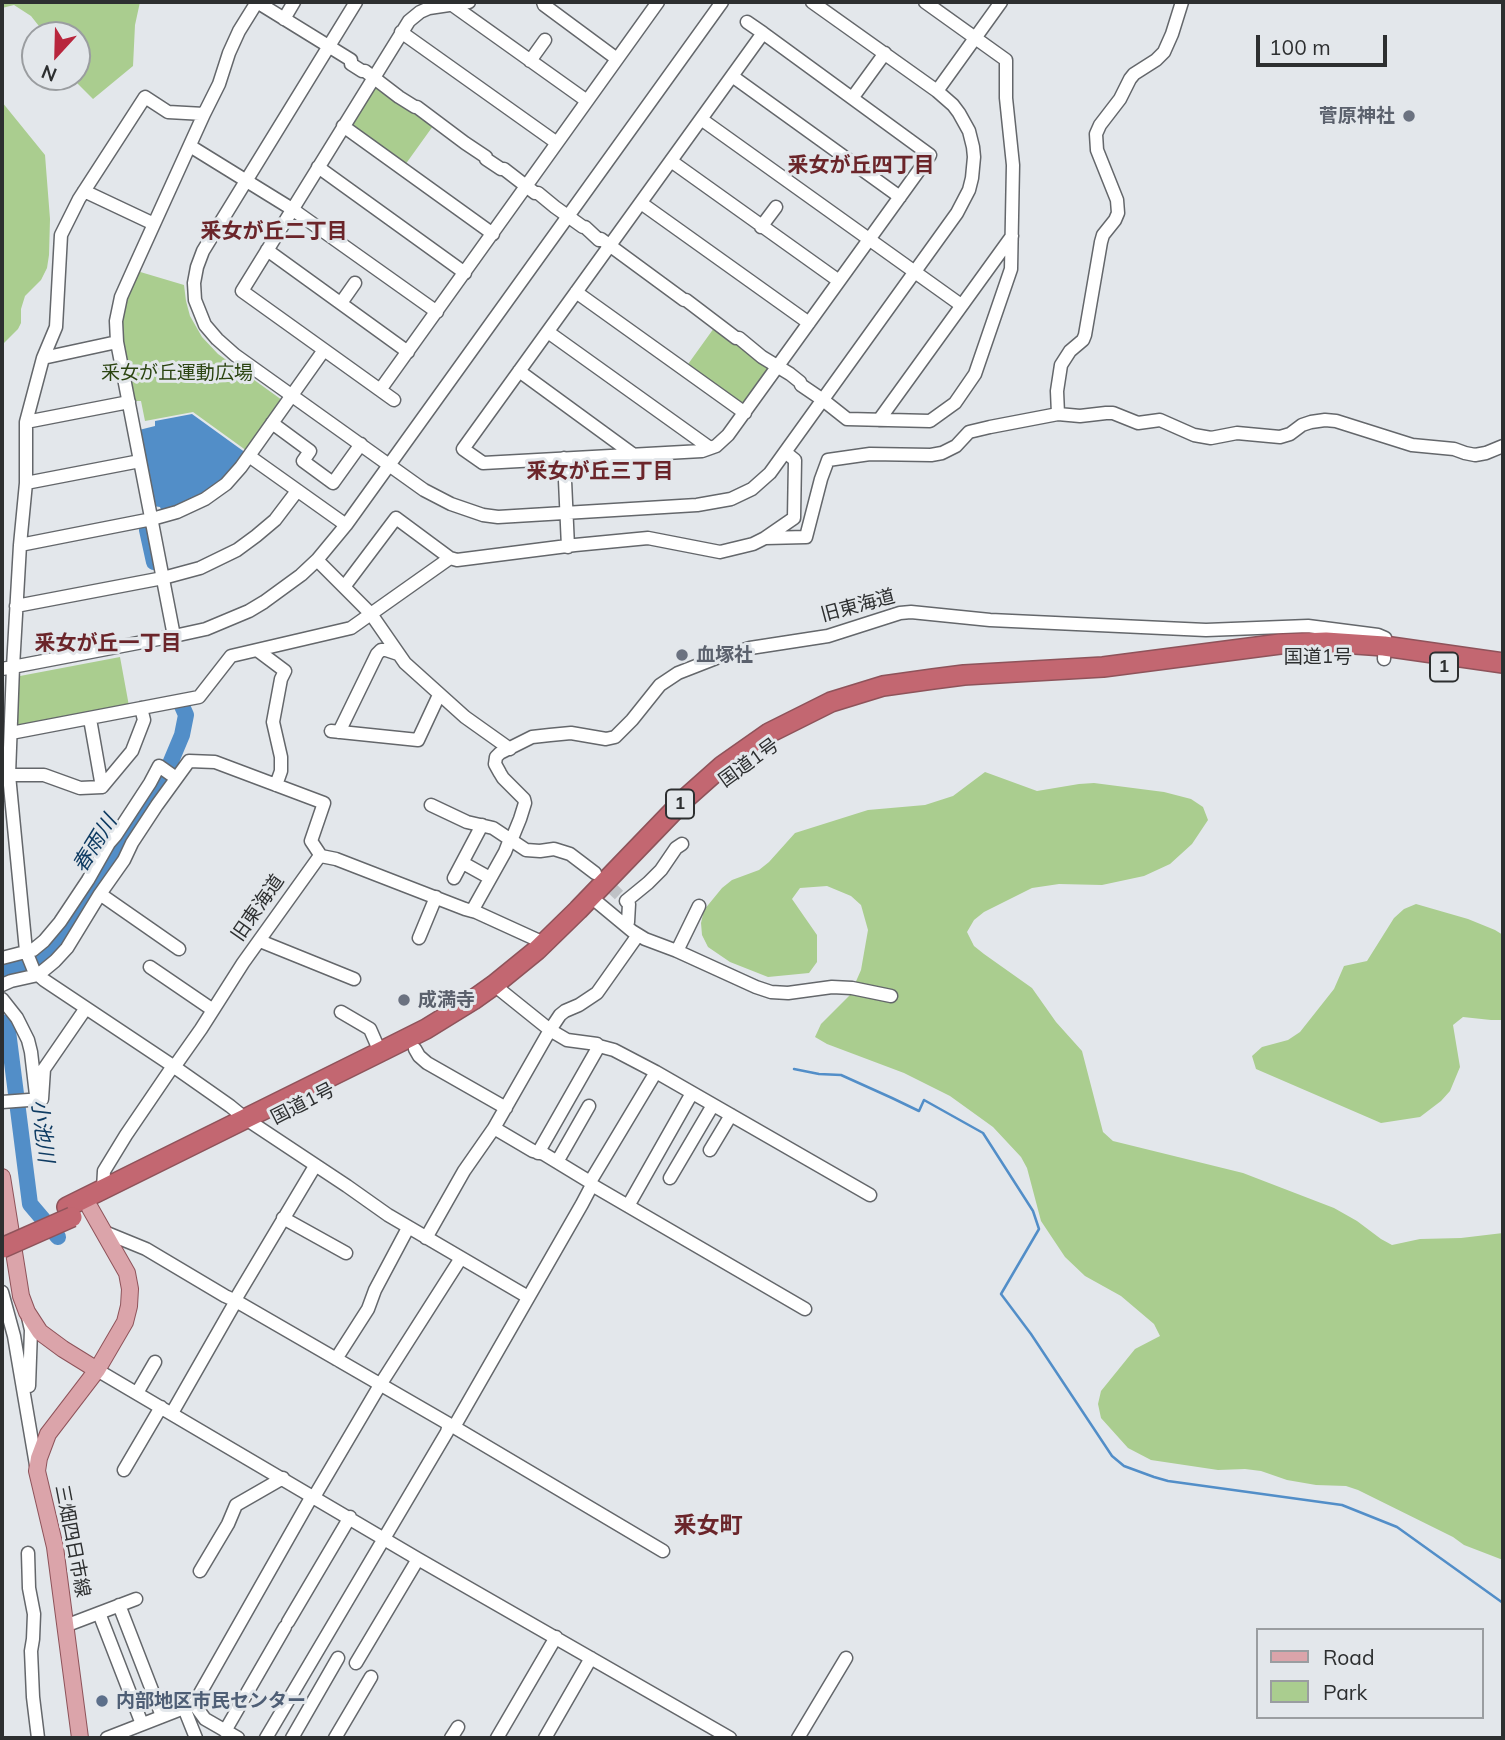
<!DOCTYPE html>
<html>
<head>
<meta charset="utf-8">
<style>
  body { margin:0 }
  #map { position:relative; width:1505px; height:1740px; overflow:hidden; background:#e3e7eb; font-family:Mulish,sans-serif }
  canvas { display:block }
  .frame { position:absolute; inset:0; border:4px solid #2d2f30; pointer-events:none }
  .legend { position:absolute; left:1256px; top:1628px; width:228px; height:91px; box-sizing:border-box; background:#e3e7eb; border:2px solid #9a9da0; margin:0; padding:9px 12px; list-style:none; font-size:21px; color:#2d2f30 }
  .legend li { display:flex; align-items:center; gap:14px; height:35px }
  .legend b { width:35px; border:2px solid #9a9da0 }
  .north { position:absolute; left:21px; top:21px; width:70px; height:70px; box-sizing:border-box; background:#e3e7eb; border:2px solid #9a9da0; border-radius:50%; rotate:202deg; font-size:19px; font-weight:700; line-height:28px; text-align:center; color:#2d2f30 }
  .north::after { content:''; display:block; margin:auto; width:24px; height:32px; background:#b8263d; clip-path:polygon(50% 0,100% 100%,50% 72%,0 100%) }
  .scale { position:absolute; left:1256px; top:35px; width:131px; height:32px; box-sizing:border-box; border:4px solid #2d2f30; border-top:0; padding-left:9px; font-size:21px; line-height:24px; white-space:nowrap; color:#2d2f30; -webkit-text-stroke:5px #e3e7eb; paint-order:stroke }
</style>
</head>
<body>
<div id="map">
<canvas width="1505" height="1740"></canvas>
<div class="frame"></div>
<ul class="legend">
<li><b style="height:9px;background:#dba4aa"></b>Road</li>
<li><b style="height:19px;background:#aacd8f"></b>Park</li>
</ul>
<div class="north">N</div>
<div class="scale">100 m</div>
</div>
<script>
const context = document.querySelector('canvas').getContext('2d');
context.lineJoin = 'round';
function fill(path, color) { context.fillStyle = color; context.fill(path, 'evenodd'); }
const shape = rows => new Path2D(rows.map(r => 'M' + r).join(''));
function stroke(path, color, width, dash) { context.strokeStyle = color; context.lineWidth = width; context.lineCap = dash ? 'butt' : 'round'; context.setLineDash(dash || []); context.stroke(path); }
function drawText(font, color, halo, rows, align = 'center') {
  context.font = font + ' Mulish,"Noto Sans JP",sans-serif'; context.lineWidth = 6; context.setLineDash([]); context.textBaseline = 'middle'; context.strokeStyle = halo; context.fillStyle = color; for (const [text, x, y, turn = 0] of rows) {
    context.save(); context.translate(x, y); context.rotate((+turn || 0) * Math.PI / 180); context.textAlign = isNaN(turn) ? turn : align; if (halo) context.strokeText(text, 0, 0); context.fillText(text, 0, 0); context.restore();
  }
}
fill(shape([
  [2,2,140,2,135,25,133,66,93,99,71,77,77,77,77,35,46,35,31,16,14,5,2,8],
  [376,86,433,126,405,165,352,128,350,121,372,87],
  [2,102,45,155,50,219,49,255,47,268,41,280,25,296,21,309,21,323,18,329,2,345],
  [137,271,184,285,186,301,190,316,202,337,218,354,282,400,247,451,193,412,145,421,141,401,134,401,120,343,123,304],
  [714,328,769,368,746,405,741,406,686,367],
  [120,657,129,706,15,726,17,680,20,676],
  [985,772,1037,791,1079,784,1094,783,1164,792,1191,799,1203,807,1208,820,1192,844,1170,864,1144,876,1102,885,1059,884,1032,888,984,912,974,920,967,932,974,946,984,954,1032,988,1056,1022,1082,1051,1103,1132,1113,1141,1243,1173,1334,1208,1357,1221,1381,1239,1392,1245,1420,1239,1461,1238,1503,1233,1503,1560,1464,1545,1453,1537,1358,1490,1346,1486,1316,1485,1287,1480,1261,1471,1245,1469,1218,1470,1151,1460,1128,1448,1101,1418,1098,1404,1101,1391,1135,1349,1160,1336,1154,1324,1121,1296,1085,1276,1065,1257,1041,1221,1027,1168,1021,1157,993,1127,950,1096,904,1073,827,1044,815,1037,821,1024,850,995,861,970,868,930,861,905,851,896,827,886,800,888,792,899,817,935,817,962,809,973,768,977,730,962,708,947,702,935,701,923,704,910,722,888,732,880,759,870,769,862,795,833,868,810,925,805,953,796],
  [1416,904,1468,919,1495,930,1503,935,1503,1020,1491,1020,1463,1017,1453,1025,1460,1067,1450,1091,1441,1101,1420,1117,1381,1123,1256,1069,1252,1056,1262,1047,1288,1040,1300,1032,1334,989,1344,966,1367,961,1394,918,1404,909]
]), '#aacd8f');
fill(shape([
  [192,414,246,453,230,473,204,495,162,512,160,507,153,506,139,430,155,426,155,421]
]), '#528ec8');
stroke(shape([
  [794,1069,819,1074,841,1075,892,1098,919,1111,924,1100,983,1133,1033,1211,1039,1229,1001,1294,1031,1334,1112,1456,1124,1466,1154,1477,1168,1481,1342,1505,1397,1527,1503,1603]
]), '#528ec8', 2.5);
stroke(shape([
  [149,527,147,530,154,562],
  [2,973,22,967,48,951,61,935,88,895,102,870,169,766,182,735,186,715,182,706],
  [2,1022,8,1031,30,1204,58,1237]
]), '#528ec8', 16);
stroke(shape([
  [600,877,619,895]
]), '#bfc2c6', 12, [12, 6]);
const minor = shape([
  [257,2,351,60,351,64,362,71,365,71,399,97,415,107,417,107,465,143,486,157,486,159,501,169,504,169,535,193,538,193,555,207,583,227,585,227,599,240,601,239,684,300,686,300,736,338,739,338,762,357,790,374,800,382,801,385,823,400,847,419,930,421,955,403,975,374,1011,269,1013,165,1006,98,1006,60,925,2],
  [356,2,203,251,197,267,194,283,195,300,205,325,217,339,235,355,424,490,451,504,483,515,498,517,697,505,731,499,752,489,770,473,957,213,969,190,972,178,974,157,973,147,969,131,959,113,953,105,937,91,812,2],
  [543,2,544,5,617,59],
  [451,4,587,101],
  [284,19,294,2],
  [747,22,763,33],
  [401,32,557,143],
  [763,33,930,155,728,435,716,446,702,451,483,463,463,449,763,33],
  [530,61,545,40],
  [732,76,900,197],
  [937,91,1001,2],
  [853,97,885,53],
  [204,114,168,112,145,97,79,199,61,235,56,327,43,358,26,422,26,483,20,545,13,667,9,775,26,951,34,971,44,980,173,1066,230,1106,246,1119,347,1186,388,1215,528,1297],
  [701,119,961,305],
  [343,126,493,234],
  [190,146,292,209,437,312],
  [671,161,839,281],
  [318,167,465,273],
  [84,191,154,224],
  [641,203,809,323],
  [761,227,776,207],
  [267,250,408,352],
  [576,292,745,413],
  [341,303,355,283],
  [548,332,710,448],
  [43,358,117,342],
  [519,371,634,455],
  [380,390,658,2],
  [394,400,242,291,409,21,420,12,429,8,469,2],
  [1058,414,1057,391,1061,365,1070,351,1083,340,1085,335,1101,242,1103,235,1115,220,1118,213,1117,200,1097,150,1096,134,1100,125,1120,99,1130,79,1134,74,1156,60,1164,52,1172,34,1182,2],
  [879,420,1012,236],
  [26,422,129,402],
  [272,423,310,451,303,461,333,483,361,444],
  [249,456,346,525],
  [564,458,568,547],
  [26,483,140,461],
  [765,538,794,518,795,460,785,452],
  [20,545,152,519,177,512,205,499,226,484,241,467,324,350],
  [317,560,371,614,405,663,465,717,510,749],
  [344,587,396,518,450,558,457,560,575,545,648,538,720,552,753,544,765,538,806,537,821,479,828,460,870,454,931,455,942,453,956,446,969,432,990,427,1058,414,1080,416,1106,413,1113,413,1138,423,1160,420,1194,435,1211,438,1237,433,1280,437,1290,434,1302,425,1311,422,1325,420,1336,421,1412,445,1454,449,1465,453,1475,455,1486,453,1503,446],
  [16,606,163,578,200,568,237,550,256,536,275,520,297,491],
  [174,636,117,342,116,321,121,297,134,268,204,114,219,84,229,53,239,31,257,2],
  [257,650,285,671,281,679,273,722,281,757,281,771,276,785],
  [2,669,174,636,206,629,249,611,264,602,301,575,317,560,346,525,722,2],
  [90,719,102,787],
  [331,731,418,740,439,695],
  [339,732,377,654,381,650,386,650,398,654],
  [11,733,199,697,231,656,351,628,450,558],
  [9,775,44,775,80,788,102,787,132,751,144,720,141,708],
  [431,805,467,822,493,828,526,850,540,851,554,849,570,854,595,873],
  [511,841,520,819,525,803,524,799,503,778,500,773,495,764,496,757,500,753,532,737,550,735,571,733,606,739,615,737,632,720,660,685,678,673,719,657,750,648,828,636,900,613,911,612,990,620,1206,630,1308,626,1378,635,1385,638,1384,659],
  [463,863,490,878],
  [454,878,482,825],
  [100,894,179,949],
  [591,897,632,931,645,939,677,951,756,987,771,992,788,993,832,987,852,988,891,996],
  [472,911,505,852,510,839],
  [626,926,628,922,629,904,626,901,648,883,661,870,676,848,682,844],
  [638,935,597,993,579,1005,565,1011,560,1015,550,1030,494,1128,533,1151,544,1154,590,1182,592,1185,805,1309],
  [419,938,436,897],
  [260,941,354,979],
  [677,951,699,906],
  [2,958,33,950,44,941,60,922,88,880,109,843,116,835,150,783,159,766,176,778],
  [150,967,213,1010],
  [2,985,11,981,38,975,55,961,67,948,100,894,124,860,132,843,157,805,189,761,215,762,324,803,311,841,321,856],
  [494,985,550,1030,567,1040,597,1044,599,1046],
  [2,999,17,1018,28,1040,31,1052,36,1095],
  [341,1012,370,1029,380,1052],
  [415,1049,419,1056,427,1063,506,1108],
  [2,1102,42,1099,44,1069,86,1008],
  [710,1150,731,1115],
  [538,1153,599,1046,614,1050,656,1072,870,1195],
  [557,1162,589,1106],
  [670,1178,713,1105],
  [590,1182,656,1072],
  [103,1189,104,1171,126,1135,173,1066,177,1063,201,1029,243,963,319,857,321,856,336,859,465,909,476,912,544,943],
  [628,1206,692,1093],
  [283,1218,346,1253],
  [102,1231,146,1249,225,1296,236,1301,454,1427,663,1551],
  [426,1238,464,1171,494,1128],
  [2,1292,14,1336,36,1465],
  [235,1300,315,1166],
  [28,1317,31,1330,29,1386],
  [336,1359,368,1309,375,1290,408,1228],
  [97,1370,418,1559,730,1738],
  [137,1393,155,1362],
  [172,1413,236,1301],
  [454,1427,582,1204,592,1185],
  [124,1470,161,1407],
  [314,1497,380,1385,461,1258],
  [28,1553,29,1588,34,1614,33,1639,31,1651,33,1697,38,1738],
  [200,1571,228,1524,236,1505,283,1478],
  [119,1605,162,1716],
  [99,1613,142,1724],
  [288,1622,350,1517],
  [65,1626,136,1599],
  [356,1663,418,1559],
  [194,1704,205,1719,238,1738],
  [184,1709,194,1704,312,1496],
  [225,1731,285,1627],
  [107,1738,184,1708,196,1738],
  [266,1738,447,1432,449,1424],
  [292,1738,338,1658],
  [335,1738,371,1677],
  [451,1738,458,1727],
  [497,1738,556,1637],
  [545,1738,591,1658],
  [798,1738,846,1658]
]);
const major = shape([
  [2,1177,21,1296,27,1312,40,1332,63,1349,97,1370],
  [80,1738,55,1547,37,1471,39,1458,48,1434,97,1370,125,1322,129,1306,130,1289,127,1273,90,1208]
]);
const highway = shape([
  [67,1207,380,1052,426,1029,473,1000,494,985,537,950,578,910,686,798,722,766,769,733,831,702,883,686,933,679,964,675,1103,667,1280,644,1326,642,1384,646,1503,663]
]);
stroke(minor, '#64676b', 15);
stroke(major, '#8e535a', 18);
stroke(highway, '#8e535a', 22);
stroke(minor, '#fff', 12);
stroke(major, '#dba4aa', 16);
stroke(highway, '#c36771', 19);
const highwayBridge = shape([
  [2,1248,72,1217]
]);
stroke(highwayBridge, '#8e535a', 22, []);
stroke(highwayBridge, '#c36771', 19);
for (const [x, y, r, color] of [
  [1409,116,7,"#6b7280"],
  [682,655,7,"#6b7280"],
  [404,1000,7,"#6b7280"],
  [102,1701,7,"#5c6f8a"]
]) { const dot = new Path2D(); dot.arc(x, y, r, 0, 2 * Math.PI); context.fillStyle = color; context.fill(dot); stroke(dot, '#e3e7eb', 2.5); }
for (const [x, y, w] of [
  [1444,667,28],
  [680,804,28]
]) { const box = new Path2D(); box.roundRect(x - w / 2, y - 14.5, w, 29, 5); context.fillStyle = '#e3e7eb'; context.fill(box); stroke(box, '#2d2f30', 2); }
drawText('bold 18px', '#2d2f30', null, [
  ["1",1444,667],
  ["1",680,804]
]);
drawText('bold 19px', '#5b616d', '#e3e7eb', [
  ["菅原神社",1395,116,"right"],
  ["血塚社",696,655],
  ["成満寺",418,1000]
], 'left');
drawText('19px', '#2b4411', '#e3e7eb', [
  ["釆女が丘運動広場",177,373]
]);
drawText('19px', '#2d2f30', '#e3e7eb', [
  ["旧東海道",858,606,-15],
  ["国道1号",1318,657],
  ["国道1号",749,763,-36],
  ["旧東海道",258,908,-55],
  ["国道1号",303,1104,-27],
  ["三畑四日市線",72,1541,79]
]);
drawText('bold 19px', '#4e5e75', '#e3e7eb', [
  ["内部地区市民センター",116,1701]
], 'left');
drawText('bold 21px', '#6b252a', '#e3e7eb', [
  ["釆女が丘四丁目",861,166],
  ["釆女が丘二丁目",274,232],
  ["釆女が丘三丁目",600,472],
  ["釆女が丘一丁目",108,644]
]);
drawText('italic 21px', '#0e3b62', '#e3e7eb', [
  ["春雨川",95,844,-58],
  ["小池川",42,1131,83]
]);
drawText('bold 23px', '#6b252a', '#e3e7eb', [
  ["釆女町",708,1526]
]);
</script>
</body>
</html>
